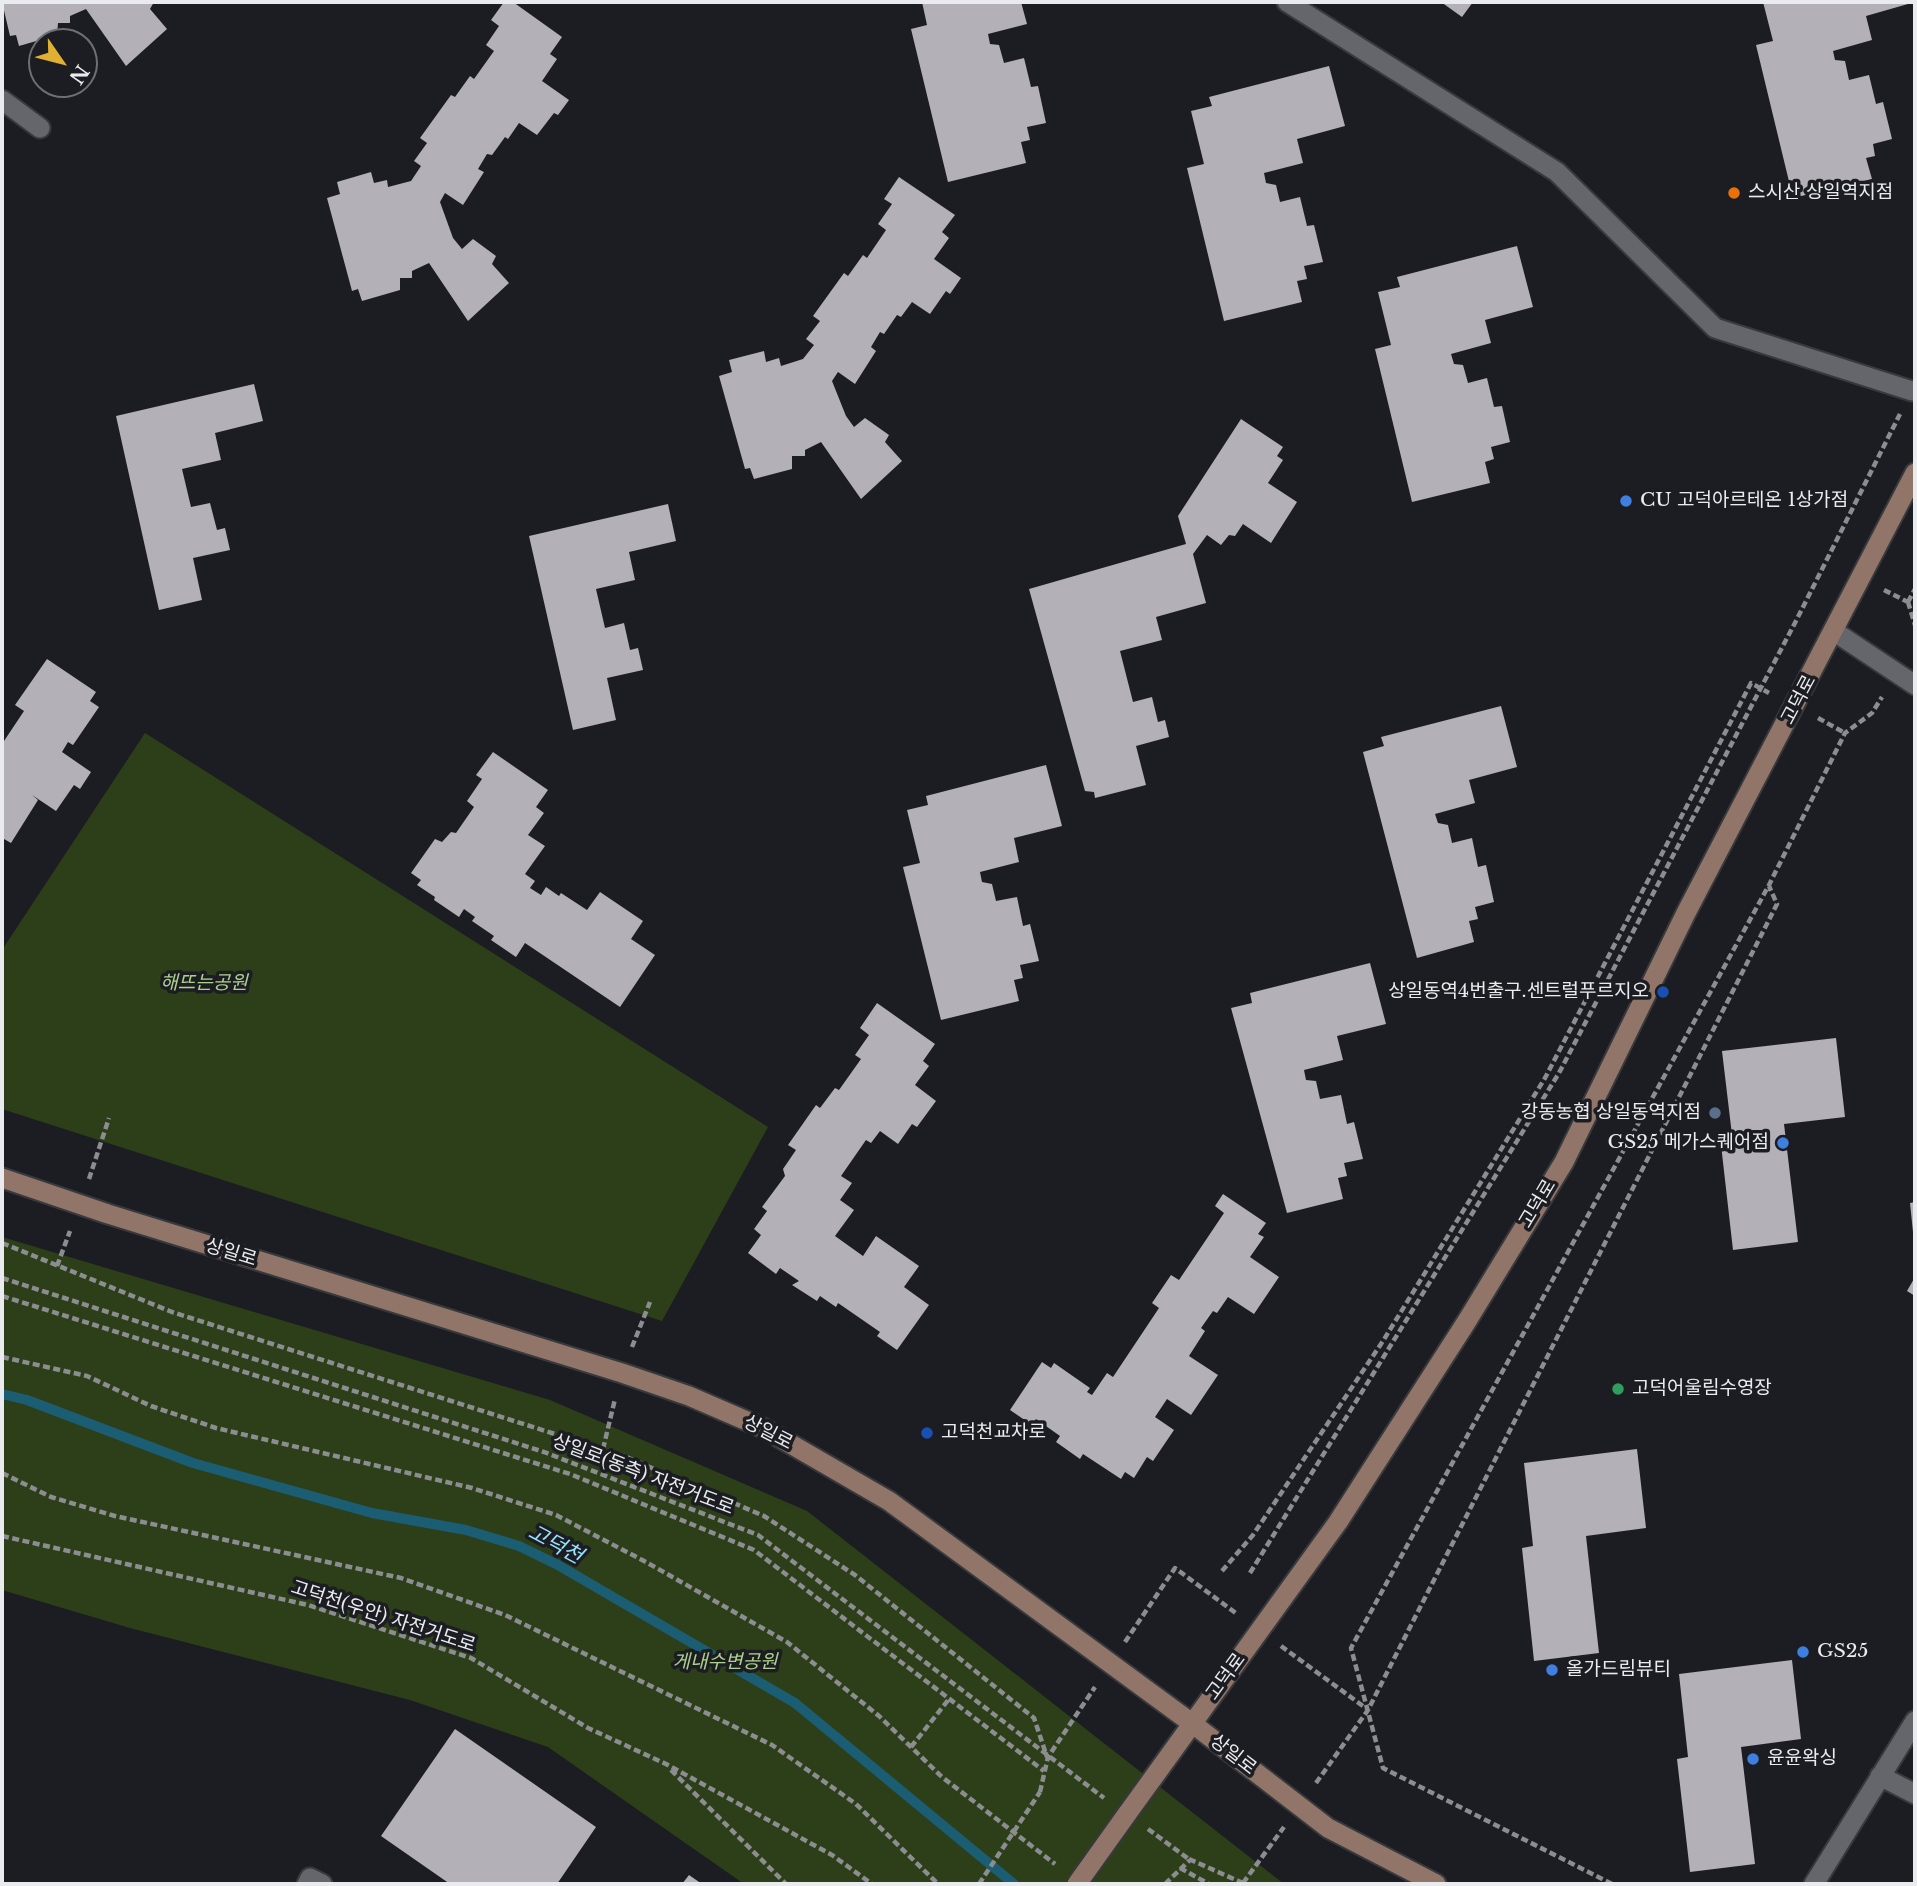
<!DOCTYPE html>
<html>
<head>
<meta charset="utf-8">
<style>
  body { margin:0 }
  #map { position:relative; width:1917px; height:1886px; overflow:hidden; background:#1c1d22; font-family:"Libre Baskerville",serif }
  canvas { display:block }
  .frame { position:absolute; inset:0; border:4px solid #eaebee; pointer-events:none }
  .north { position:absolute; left:28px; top:28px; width:70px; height:70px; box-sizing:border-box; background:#1c1d22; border:2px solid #6e6f74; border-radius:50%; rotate:125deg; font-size:19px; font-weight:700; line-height:28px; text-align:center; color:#eaebee }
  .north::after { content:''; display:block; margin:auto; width:24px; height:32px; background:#dfb034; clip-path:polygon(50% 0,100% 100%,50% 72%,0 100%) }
</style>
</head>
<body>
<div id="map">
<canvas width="1917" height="1886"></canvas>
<div class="frame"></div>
<div class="north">N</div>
</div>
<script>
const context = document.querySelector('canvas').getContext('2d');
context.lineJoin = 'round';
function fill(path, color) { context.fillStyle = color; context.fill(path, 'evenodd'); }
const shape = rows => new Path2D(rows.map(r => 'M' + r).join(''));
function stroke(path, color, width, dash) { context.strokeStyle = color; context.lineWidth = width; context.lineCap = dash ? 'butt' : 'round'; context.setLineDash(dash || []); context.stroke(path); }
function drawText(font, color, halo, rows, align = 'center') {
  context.font = font + ' "Libre Baskerville","Noto Sans KR",serif'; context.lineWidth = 7; context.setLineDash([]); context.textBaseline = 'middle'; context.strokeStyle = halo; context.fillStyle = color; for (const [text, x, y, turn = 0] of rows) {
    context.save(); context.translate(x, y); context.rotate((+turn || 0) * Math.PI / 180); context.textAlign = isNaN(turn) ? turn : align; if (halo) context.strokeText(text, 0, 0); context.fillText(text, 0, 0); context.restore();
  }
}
fill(shape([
  [145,733,768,1127,662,1321,2,1109,2,950],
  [2,1237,550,1400,807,1511,1284,1884,744,1884,548,1747,410,1700,130,1628,2,1590]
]), '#2d3f19');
stroke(shape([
  [2,1394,27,1400,193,1463,372,1513,466,1530,519,1546,558,1565,795,1703,1014,1884]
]), '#1b5e73', 10);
fill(shape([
  [2,2,154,2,150,9,167,29,126,66,86,9,70,16,70,23,58,23,57,35,19,46,16,35,10,36],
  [504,2,513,2,562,37,550,54,557,59,542,81,569,100,558,115,554,113,537,135,519,123,508,139,505,137,492,155,487,154,478,169,484,172,463,205,445,193,440,202,453,238,462,249,473,239,496,256,492,264,509,283,468,321,429,263,412,271,412,278,400,278,400,290,362,301,358,289,352,291,327,198,340,194,337,182,371,172,374,183,387,180,388,187,411,181,421,166,414,161,427,143,420,138,451,95,455,97,470,76,474,79,494,51,486,45,499,26,491,20],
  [922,2,1021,2,1027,24,988,34,990,44,999,45,1004,63,1024,58,1031,87,1038,86,1046,123,1027,127,1030,140,1021,142,1026,163,948,182,911,29,927,25],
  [1441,2,1473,2,1462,17],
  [1763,2,1915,2,1866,16,1872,40,1833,51,1835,60,1845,61,1849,80,1869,75,1876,104,1883,102,1892,139,1873,144,1875,156,1866,158,1872,179,1793,198,1756,45,1773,41],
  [1329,66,1345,126,1297,139,1303,163,1264,173,1266,183,1276,185,1280,202,1300,197,1307,226,1314,225,1323,262,1304,266,1307,279,1297,281,1302,302,1224,321,1187,168,1204,164,1191,111,1212,106,1209,97],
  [899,177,955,215,942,232,949,238,934,259,961,278,950,294,946,291,930,314,912,302,901,317,897,315,884,334,880,332,871,347,876,351,855,384,838,372,832,381,846,416,854,427,865,418,889,435,885,442,902,461,861,499,821,442,805,450,805,456,792,456,792,469,754,479,750,468,745,469,719,376,732,372,729,360,764,351,766,362,779,358,781,366,803,359,814,345,806,339,820,321,813,316,844,273,848,276,863,255,867,258,886,230,878,224,892,204,884,199],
  [1517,246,1533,307,1485,320,1491,343,1451,354,1454,364,1463,365,1468,383,1487,378,1494,407,1502,406,1510,442,1491,447,1494,459,1485,462,1490,483,1412,502,1375,349,1391,345,1378,292,1400,287,1397,277],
  [254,384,263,421,215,433,221,460,182,469,191,507,210,503,217,530,225,528,230,550,193,558,202,600,159,610,116,416],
  [1241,419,1283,447,1277,456,1283,460,1268,483,1297,502,1271,543,1243,524,1235,536,1229,535,1221,545,1207,535,1193,554,1206,603,1156,617,1162,640,1120,651,1133,702,1152,697,1158,722,1165,720,1169,737,1136,746,1146,785,1095,798,1094,792,1085,791,1029,589,1186,544,1178,516],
  [668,504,676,541,629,552,635,580,596,589,605,628,624,623,630,650,638,648,643,670,607,678,616,720,573,730,529,536],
  [47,659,96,692,90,701,99,707,73,745,68,742,62,752,91,772,80,789,74,785,56,811,32,795,38,800,11,843,4,839,2,843,2,744,24,711,15,705],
  [1501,706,1517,767,1469,780,1475,803,1435,814,1438,823,1448,825,1452,843,1472,838,1478,867,1486,865,1494,902,1475,907,1478,919,1469,921,1474,942,1417,958,1363,752,1384,746,1381,737],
  [493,752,548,790,536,807,544,813,528,835,545,846,525,874,535,881,530,888,541,895,546,887,559,896,561,893,587,910,600,892,643,921,631,939,655,955,620,1007,525,943,516,957,491,940,494,936,472,921,475,917,464,909,459,917,434,900,435,897,417,885,421,880,411,873,435,839,442,842,451,832,456,833,474,807,467,801,482,779,476,775],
  [1046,765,1062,826,1014,838,1019,862,980,872,982,882,992,884,996,901,1017,897,1023,926,1030,924,1039,961,1020,965,1023,978,1014,980,1019,1001,941,1020,903,867,920,863,907,810,928,805,926,796],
  [1370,963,1386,1024,1337,1036,1343,1060,1304,1070,1306,1080,1316,1081,1320,1099,1341,1095,1347,1124,1354,1122,1363,1159,1344,1163,1347,1176,1338,1178,1343,1199,1287,1213,1231,1008,1252,1003,1250,993],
  [877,1003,935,1044,923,1061,929,1066,915,1085,936,1101,917,1127,912,1124,898,1144,880,1131,871,1143,866,1140,841,1176,852,1183,840,1200,854,1210,835,1236,863,1256,876,1236,919,1266,904,1287,929,1305,897,1350,877,1336,880,1332,838,1303,836,1307,820,1296,817,1301,792,1285,799,1281,780,1268,776,1274,748,1253,761,1235,754,1229,767,1211,762,1207,785,1176,783,1169,796,1150,788,1145,816,1105,820,1108,835,1088,839,1090,861,1059,855,1055,869,1035,860,1028],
  [1836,1038,1845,1117,1784,1124,1798,1242,1733,1250,1720,1136,1732,1135,1722,1051],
  [1223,1194,1266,1223,1258,1234,1264,1237,1250,1257,1279,1277,1254,1314,1228,1297,1217,1313,1213,1311,1201,1328,1205,1331,1189,1356,1218,1375,1191,1415,1167,1399,1155,1417,1174,1430,1153,1461,1147,1457,1134,1478,1125,1472,1121,1479,1083,1454,1080,1459,1056,1442,1060,1436,1036,1419,1032,1425,1010,1410,1042,1362,1051,1368,1054,1363,1090,1388,1087,1392,1092,1395,1107,1373,1113,1377,1159,1308,1152,1303,1171,1275,1179,1280,1224,1213,1215,1206],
  [1915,1202,1915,1232,1913,1232,1910,1203],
  [1915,1277,1915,1296,1907,1291],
  [1637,1449,1646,1528,1586,1536,1599,1653,1534,1661,1522,1548,1533,1546,1524,1463],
  [1792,1660,1801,1739,1741,1747,1755,1864,1690,1872,1677,1759,1688,1757,1679,1674],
  [455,1729,596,1827,557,1884,450,1884,381,1836],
  [689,1875,702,1884,682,1884]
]), '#b3b0b7');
const service = shape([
  [307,1884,310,1878,322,1884]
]);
const pedestrian = shape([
  [1287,2,1557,172,1715,328,1912,391]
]);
const minor = shape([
  [2,100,40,128],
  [1835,632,1915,685],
  [1880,1776,1915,1794],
  [1814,1884,1915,1721]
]);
const secondary = shape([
  [2,1178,108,1214,622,1373,689,1396,763,1428,889,1501,1193,1724,1328,1828,1436,1884],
  [1127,1814,1338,1522,1467,1321,1564,1162,1686,913,1915,473]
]);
stroke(service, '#38393d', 23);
stroke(pedestrian, '#38393d', 23);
stroke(minor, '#38393d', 23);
stroke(secondary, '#38393d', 23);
stroke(shape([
  [1884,590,1908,602],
  [1908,602,1915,625],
  [1908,602,1915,589],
  [1818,718,1845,733],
  [89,1179,109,1118],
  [2,1243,172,1312,624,1456,764,1516,855,1575,1034,1718,1047,1757],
  [57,1266,70,1231],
  [2,1278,544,1452,758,1535,1104,1798],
  [2,1296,570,1474,754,1550,1044,1771],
  [632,1347,650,1302],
  [2,1357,87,1376,151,1406,216,1428,472,1488,556,1515,646,1562,787,1642,879,1716,942,1777,1055,1864],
  [603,1449,615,1399],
  [2,1473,51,1497,115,1516,401,1578,505,1615,772,1745,856,1804,938,1884],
  [2,1536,308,1605,471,1658,588,1728,666,1764,832,1855,872,1884],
  [1222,1571,1253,1535,1383,1341,1545,1078,1751,683,1769,693],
  [1250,1573,1559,1073,1797,619,1900,414],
  [1125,1642,1175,1568,1237,1614],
  [1281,1646,1367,1709],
  [911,1747,949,1699],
  [671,1770,786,1884],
  [1316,1783,1368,1710,1777,904,1769,886],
  [1040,1792,1048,1757,1095,1687],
  [1148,1829,1190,1860],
  [1189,1859,1245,1884],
  [1180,1868,1209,1884],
  [1243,1883,1284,1827],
  [1165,1884,1190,1860],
  [1612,1884,1383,1768,1351,1648,1769,885,1845,733,1872,713,1882,697]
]), '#8c8d91', 4.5, [7, 3.5]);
stroke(service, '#64666c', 19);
stroke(pedestrian, '#64666c', 19);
stroke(minor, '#64666c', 19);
stroke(secondary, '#917568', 19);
const secondaryBridge = shape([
  [1077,1884,1127,1814]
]);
stroke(secondaryBridge, '#38393d', 23, []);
stroke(shape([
  [979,1884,1040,1792]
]), '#8c8d91', 4.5, [7, 3.5]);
stroke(secondaryBridge, '#917568', 19);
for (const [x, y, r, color] of [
  [1734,193,7,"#e8710a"],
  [1626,501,7,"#3f7fe0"],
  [1663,992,7,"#1a4fb4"],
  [1715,1113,7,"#5c6f8a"],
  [1783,1143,7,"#3f7fe0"],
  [1618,1389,7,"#2e9e5b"],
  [927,1433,7,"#1a4fb4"],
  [1803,1652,7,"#3f7fe0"],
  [1552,1670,7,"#3f7fe0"],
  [1753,1759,7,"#3f7fe0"]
]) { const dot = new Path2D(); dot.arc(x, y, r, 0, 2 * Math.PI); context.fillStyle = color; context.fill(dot); stroke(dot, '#1c1d22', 2.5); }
drawText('19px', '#eaebee', '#1c1d22', [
  ["스시산 상일역지점",1748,193],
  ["CU 고덕아르테온 1상가점",1640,501],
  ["상일동역4번출구.센트럴푸르지오",1649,992,"right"],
  ["강동농협 상일동역지점",1701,1113,"right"],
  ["GS25 메가스퀘어점",1769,1143,"right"],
  ["고덕어울림수영장",1632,1389],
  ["고덕천교차로",941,1433],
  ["GS25",1817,1652],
  ["올가드림뷰티",1566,1670],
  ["윤윤왁싱",1767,1759]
], 'left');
drawText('19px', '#eaebee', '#1c1d22', [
  ["고덕로",1799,700,-62],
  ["고덕로",1538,1204,-59],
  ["상일로",231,1253,17],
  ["상일로",768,1433,27],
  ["상일로(동측) 자전거도로",643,1475,21],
  ["고덕천(우안) 자전거도로",383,1617,18],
  ["고덕로",1226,1677,-54],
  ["상일로",1233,1755,38]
]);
drawText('italic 19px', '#add28a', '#1c1d22', [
  ["해뜨는공원",204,984],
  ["게내수변공원",725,1663]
]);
drawText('italic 21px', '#98e3fe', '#1c1d22', [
  ["고덕천",555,1545,28]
]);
</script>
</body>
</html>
